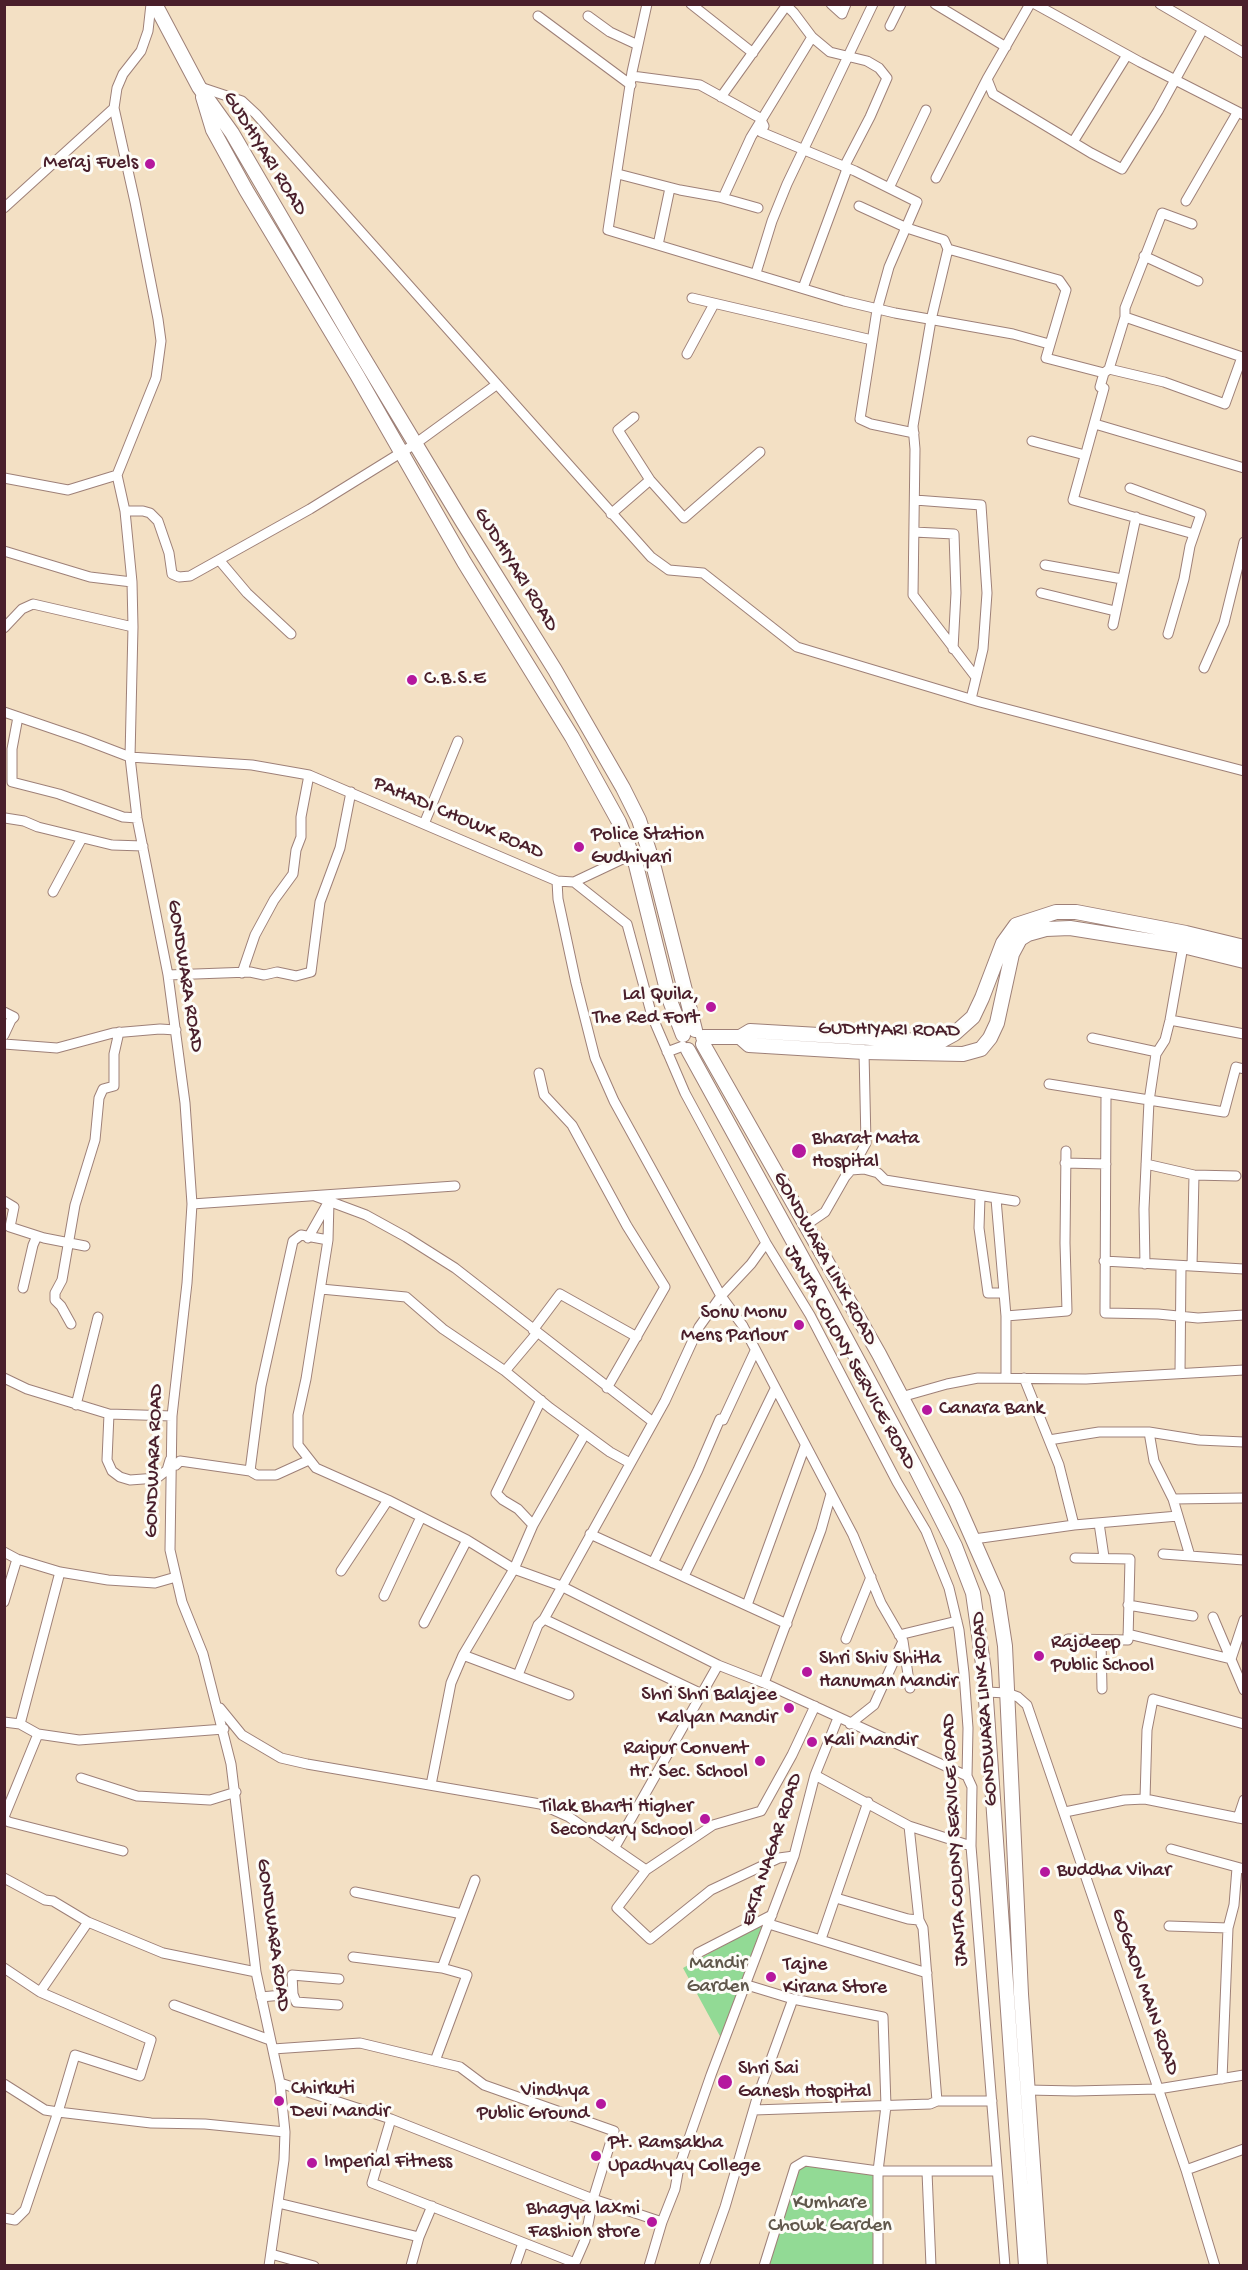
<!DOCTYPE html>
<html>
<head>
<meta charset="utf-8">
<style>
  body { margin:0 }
  #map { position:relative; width:1248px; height:2270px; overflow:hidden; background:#f3e0c4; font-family:"Gochi Hand",sans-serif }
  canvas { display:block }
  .frame { position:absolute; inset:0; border:6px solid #4a1f2b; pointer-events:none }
</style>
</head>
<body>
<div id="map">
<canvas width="1248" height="2270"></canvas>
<div class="frame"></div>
</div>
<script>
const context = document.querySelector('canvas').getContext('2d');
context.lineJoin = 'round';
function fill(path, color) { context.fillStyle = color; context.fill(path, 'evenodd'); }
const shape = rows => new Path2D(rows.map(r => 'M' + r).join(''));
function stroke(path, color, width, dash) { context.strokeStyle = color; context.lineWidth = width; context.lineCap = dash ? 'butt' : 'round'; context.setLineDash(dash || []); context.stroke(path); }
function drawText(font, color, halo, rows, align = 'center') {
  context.font = font + ' "Gochi Hand",sans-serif'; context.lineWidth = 6; context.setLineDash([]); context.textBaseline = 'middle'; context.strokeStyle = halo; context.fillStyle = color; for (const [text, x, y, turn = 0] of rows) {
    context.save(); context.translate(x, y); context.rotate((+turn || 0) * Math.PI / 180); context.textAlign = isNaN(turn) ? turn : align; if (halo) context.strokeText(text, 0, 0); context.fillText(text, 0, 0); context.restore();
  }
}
fill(shape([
  [766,1922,721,2038,683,1968],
  [805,2161,878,2171,878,2265,764,2266,795,2167]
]), '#92da95');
const street = shape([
  [151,4,148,31,141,51,123,74,117,88,114,108,135,202,158,319,161,341,156,378,117,475,125,511,132,582,133,627,130,757,137,818,168,975,185,1103,192,1204,187,1283,172,1416,170,1550,182,1602,203,1654,231,1764,256,1972,280,2083,285,2132,284,2160,269,2266],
  [647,4,632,72,608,230,844,301,895,313,1013,334,1049,344],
  [691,4,753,53],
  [785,4,794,13,812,37,830,52,867,61,879,68,887,78,870,117,844,167],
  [831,4,842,14,846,4],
  [935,4,1006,47],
  [1035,4,1140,62,1244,115],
  [1160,4,1244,53],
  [538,16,631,85],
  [588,16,610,32,638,45],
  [890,26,901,4],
  [632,76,700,85,760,118,764,126,761,132,855,171,917,202,889,267,877,310,860,419,871,424,914,433],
  [987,79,993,94,1091,153,1122,169,1158,111,1203,29],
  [200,87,242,101,256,114,651,557,669,570,703,573,797,647,980,702,1244,771],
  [721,97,786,6],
  [1073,142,1127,55],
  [618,174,680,190,719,197,758,208],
  [936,178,987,79,1030,4],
  [889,188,926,110],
  [723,198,751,137,812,37],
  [1186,201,1237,113],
  [859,206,907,228,944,240,948,249,931,320,913,426,915,449,913,595,975,676],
  [4,208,114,108],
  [1192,224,1162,213,1125,308,1125,317,1109,369,1104,373,1100,387,1104,388,1073,500,1194,534],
  [658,245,670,188],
  [948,249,1059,280,1066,290,1046,358,1104,373],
  [1144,256,1198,281],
  [756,273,772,221,787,184,873,4],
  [803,288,847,169],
  [692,298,872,340],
  [687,354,714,304],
  [1109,369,1164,382,1225,404,1242,357,1125,317],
  [634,417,618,430,650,480],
  [1095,424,1244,468],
  [1032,441,1085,455],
  [4,478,68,490,117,475],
  [1130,488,1201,514,1190,546,1184,579,1168,634],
  [915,500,981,505,987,593,983,649,971,699],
  [125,511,143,511,150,513,158,521,169,553,172,574,179,577,190,576,310,509,415,444,496,385],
  [611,514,650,480,684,518,760,452],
  [914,532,954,534,956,593,953,649],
  [4,551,90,577,132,582],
  [220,561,247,593,291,634],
  [1045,565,1122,579],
  [1041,593,1115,611],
  [1113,625,1136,517],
  [4,628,22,609,33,604,133,627],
  [1204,668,1224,623,1244,542],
  [4,712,83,739,130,757,252,765,309,775,557,881,574,882,627,924,652,1016,685,1093,766,1243,810,1315,897,1482,926,1531,949,1588,959,1630,964,1673,968,1728,967,1776,972,1787,971,1846,1005,2266],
  [18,717,12,749,12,782,59,794,123,817,137,818],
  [5,818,24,821,38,827,112,845,143,846],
  [424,824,458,741],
  [557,881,558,899,576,983,595,1058,614,1101,663,1190,721,1296,743,1326,853,1535,881,1603,903,1641,910,1688],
  [574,882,631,855],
  [53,892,82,838],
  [242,973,255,935,274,900,293,874,296,850,301,837,301,817,309,775],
  [168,975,250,972,264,975,277,972,296,976,311,972,320,902,340,848,351,792],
  [4,1012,14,1017,11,1020,4,1035],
  [1170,1020,1244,1034],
  [1092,1038,1157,1052],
  [4,1044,57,1048,113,1033,160,1029,176,1030],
  [667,1052,683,1046],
  [539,1073,544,1095,572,1125,627,1226,665,1287,607,1388],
  [1049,1084,1224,1112,1236,1067,1244,1069],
  [1106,1094,1105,1313,1158,1314,1198,1318,1244,1315],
  [1065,1163,1106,1164],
  [1146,1164,1194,1175,1236,1176],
  [851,1170,864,1169,878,1173,885,1180,1015,1201],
  [315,1196,366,1215,406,1237,455,1268,653,1422],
  [980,1197,979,1228,988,1293,1004,1293],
  [996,1199,1006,1316,1006,1377],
  [4,1201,14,1207,10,1227,44,1238,85,1246],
  [192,1204,455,1186],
  [806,1225,825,1212,845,1177,851,1170,866,1143,864,1052],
  [308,1238,329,1201,328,1240,306,1379,298,1415,298,1445,316,1468,388,1500,467,1540,514,1569,533,1525,585,1434],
  [1104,1261,1244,1269],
  [1145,1264,1144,1209,1149,1101,1156,1054,1165,1040,1170,1020,1183,946],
  [1192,1266,1194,1175],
  [23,1288,33,1245,37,1236],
  [321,1289,406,1297,443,1329,505,1371,550,1408,610,1452,630,1463],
  [1006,1316,1067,1311,1065,1243,1066,1151],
  [71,1324,61,1306,55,1300,55,1293,62,1280,75,1205,95,1140,99,1098,103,1089,114,1086,114,1054,119,1032],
  [533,1330,560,1294,637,1337],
  [505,1371,537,1333],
  [1180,1373,1181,1266],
  [4,1378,27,1389,109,1414,172,1416],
  [1024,1378,1059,1465,1074,1525],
  [901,1397,947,1384,978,1378,1086,1379,1244,1370],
  [76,1405,98,1317],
  [109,1414,107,1460,112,1471,120,1477,130,1480,157,1478,167,1470,170,1460,176,1465,180,1461,250,1471,257,1475,276,1475,309,1460],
  [1149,1432,1154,1461,1173,1499,1190,1556],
  [1049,1440,1099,1432,1149,1432,1199,1440,1244,1442],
  [250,1471,261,1386,293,1241,301,1235,328,1240],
  [1173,1499,1244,1498],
  [1099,1523,1104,1557],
  [533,1525,518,1509,503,1500,496,1493,541,1400],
  [590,1534,787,1624],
  [974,1539,1074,1525,1178,1516],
  [4,1552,17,1559,60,1572,108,1580,155,1583,176,1577],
  [1163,1554,1244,1560],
  [653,1563,698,1470,720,1419,723,1420,755,1351],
  [341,1571,388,1500],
  [684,1576,775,1389],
  [384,1596,421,1517],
  [4,1602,17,1559],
  [747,1605,805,1446],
  [1128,1605,1193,1616],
  [1213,1617,1244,1690],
  [544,1619,702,1694],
  [424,1623,467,1540],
  [1128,1634,1231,1659,1244,1620],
  [899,1635,957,1621],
  [846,1639,871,1577],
  [1068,1639,1128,1640,1130,1559,1075,1558],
  [1101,1640,1102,1689],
  [463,1655,569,1695],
  [518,1675,538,1625,544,1619,665,1401,699,1327,721,1296,751,1264,766,1243],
  [764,1683,821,1530,831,1494],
  [986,1692,1007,1693,1018,1697,1027,1705,1186,2170,1215,2266],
  [220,1708,242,1735,281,1758,307,1764,540,1804,569,1817,646,1870],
  [4,1722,20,1724,38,1734,79,1740,224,1729],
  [20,1724,60,1572],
  [850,1724,874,1705,903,1641],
  [815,1775,909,1826,971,1846],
  [81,1778,137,1796,210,1800,236,1792],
  [431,1785,451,1683,463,1655,514,1569,561,1586,718,1665,764,1683,967,1776],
  [1145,1799,1147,1730,1153,1699,1244,1724],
  [1065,1812,1124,1800,1145,1799,1244,1819],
  [4,1817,38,1734],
  [1238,1818,1244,1800],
  [4,1819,9,1822,123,1851],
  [909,1826,919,1920,923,1928,937,2101],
  [615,1847,718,1665],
  [1171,1849,1244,1869],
  [794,1856,779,1858,711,1890,650,1939,617,1908,646,1870,713,1825,761,1811,792,1755,815,1706],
  [4,1878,45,1900,53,1901,88,1922,163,1953,256,1972],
  [355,1892,462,1914],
  [836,1898,908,1919,919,1920],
  [769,1924,927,1973],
  [1169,1926,1228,1928],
  [821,1939,868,1802],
  [698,1953,772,1915],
  [353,1957,442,1968,467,1975,435,2061],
  [4,1968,40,1992,151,2040,140,2076,75,2055,58,2112,25,2210,15,2220,4,2218],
  [442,1968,475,1880],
  [747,1985,793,1999,883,2017,886,2106,878,2171,878,2266],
  [40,1992,88,1922],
  [293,1994,296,2002,338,2005],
  [261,1997,293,1994,292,1975,339,1979],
  [174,2005,270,2040],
  [273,2049,360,2043,460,2067,484,2085,614,2131,593,2199,585,2240,575,2263,372,2183,391,2119],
  [1222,2079,1228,1928,1234,1905,1237,1868],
  [280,2083,391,2119,593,2199,662,2222],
  [4,2084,45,2110,58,2112,151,2123,205,2124,285,2132],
  [1027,2090,1075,2091,1158,2089,1244,2075],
  [754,2110,930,2104,937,2101,992,2101],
  [1186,2170,1244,2149],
  [927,2172,931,2266],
  [278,2203,419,2237],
  [271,2254,314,2266],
  [411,2266,419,2237,432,2206],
  [515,2266,523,2243],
  [649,2266,662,2222,675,2189,679,2167,711,2075,794,1856,815,1775,838,1718],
  [704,2266,725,2207,757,2098,793,1999],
  [764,2266,795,2167,805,2161,878,2171,997,2171]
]);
const secondary = shape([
  [155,4,199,87,232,133,354,342,462,521,555,670,623,788,639,820,652,860,695,1030],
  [203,97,213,130,246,190,357,375,464,562,572,737,619,822,636,865,669,998,683,1035],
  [703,1037,740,1037,750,1031,922,1041,941,1041,954,1034,973,1017,982,998,1003,943,1016,925,1056,912,1076,912,1186,933,1244,947],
  [740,1037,749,1045,864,1052,963,1054,981,1049,990,1038,997,1023,1012,954,1020,939,1028,934,1046,929,1070,928,1183,946,1244,961],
  [703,1044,879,1354,956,1501,997,1594,1005,1646,1021,1994,1040,2266],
  [688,1050,814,1279,913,1463,955,1546,973,1593,984,1671,1026,2266]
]);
stroke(street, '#9e8078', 11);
stroke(secondary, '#9e8078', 16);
stroke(street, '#fff', 9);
stroke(secondary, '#fff', 14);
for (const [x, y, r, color] of [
  [150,164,6,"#b5179e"],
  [412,680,6,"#b5179e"],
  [579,847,6,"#b5179e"],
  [711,1007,6,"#b5179e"],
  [799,1151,8,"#b5179e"],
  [799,1325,6,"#b5179e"],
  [927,1410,6,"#b5179e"],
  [1039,1656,6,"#b5179e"],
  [807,1672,6,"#b5179e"],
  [789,1708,6,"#b5179e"],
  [812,1742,6,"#b5179e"],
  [760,1761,6,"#b5179e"],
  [705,1819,6,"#b5179e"],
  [1045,1872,6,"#b5179e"],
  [771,1977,6,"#b5179e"],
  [725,2082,8,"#b5179e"],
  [279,2101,6,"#b5179e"],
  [601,2104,6,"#b5179e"],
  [596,2156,6,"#b5179e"],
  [312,2163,6,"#b5179e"],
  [652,2222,6,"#b5179e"]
]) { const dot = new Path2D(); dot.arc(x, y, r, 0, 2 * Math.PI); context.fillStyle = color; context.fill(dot); stroke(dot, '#fdfcf7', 2); }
drawText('20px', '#4a1f2b', '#fdfcf7', [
  ["GUDHIYARI ROAD",264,154,58],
  ["GUDHIYARI ROAD",515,570,58],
  ["PAHADI CHOWK ROAD",458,819,23],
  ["GONDWARA ROAD",184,976,81],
  ["GUDHIYARI ROAD",889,1031,1],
  ["GONDWARA LINK ROAD",824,1259,61],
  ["JANTA COLONY SERVICE ROAD",849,1358,61],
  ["GONDWARA ROAD",155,1461,-88],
  ["GONDWARA LINK ROAD",986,1709,-94],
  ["JANTA COLONY SERVICE ROAD",956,1840,-93],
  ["EKTA NAGAR ROAD",773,1850,-72],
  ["GONDWARA ROAD",272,1935,82],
  ["GOGAON MAIN ROAD",1144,1992,71]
]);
drawText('20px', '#4a1f2b', '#fdfcf7', [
  ["Meraj Fuels",138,164,"right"],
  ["C.B.S.E",424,680],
  ["Police Station",591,836],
  ["Gudhiyari",591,859],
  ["Lal Quila,",699,996,"right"],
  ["The Red Fort",699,1019,"right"],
  ["Bharat Mata",812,1140],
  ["Hospital",812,1163],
  ["Sonu Monu",787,1314,"right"],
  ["Mens Parlour",787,1337,"right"],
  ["Canara Bank",939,1410],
  ["Rajdeep",1051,1644],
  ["Public School",1051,1667],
  ["Shri Shiv Shitla",819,1660],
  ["Hanuman Mandir",819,1683],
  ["Shri Shri Balajee",777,1696,"right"],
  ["Kalyan Mandir",777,1719,"right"],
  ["Kali Mandir",824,1742],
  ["Raipur Convent",748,1750,"right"],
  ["Hr. Sec. School",748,1773,"right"],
  ["Tilak Bharti Higher",693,1808,"right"],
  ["Secondary School",693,1831,"right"],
  ["Buddha Vihar",1057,1872],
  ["Tajne",783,1966],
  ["Kirana Store",783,1989],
  ["Shri Sai",738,2070],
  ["Ganesh Hospital",738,2093],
  ["Chirkuti",291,2090],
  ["Devi Mandir",291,2113],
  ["Vindhya",589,2092,"right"],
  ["Public Ground",589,2115,"right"],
  ["Pt. Ramsakha",608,2144],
  ["Upadhyay College",608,2167],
  ["Imperial Fitness",324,2163],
  ["Bhagya laxmi",640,2210,"right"],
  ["Fashion store",640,2233,"right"]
], 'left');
drawText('20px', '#60574b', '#fdfcf7', [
  ["Mandir",718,1965],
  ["Garden",718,1988],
  ["Kumhare",830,2204],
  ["Chowk Garden",830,2227]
]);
</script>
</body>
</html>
